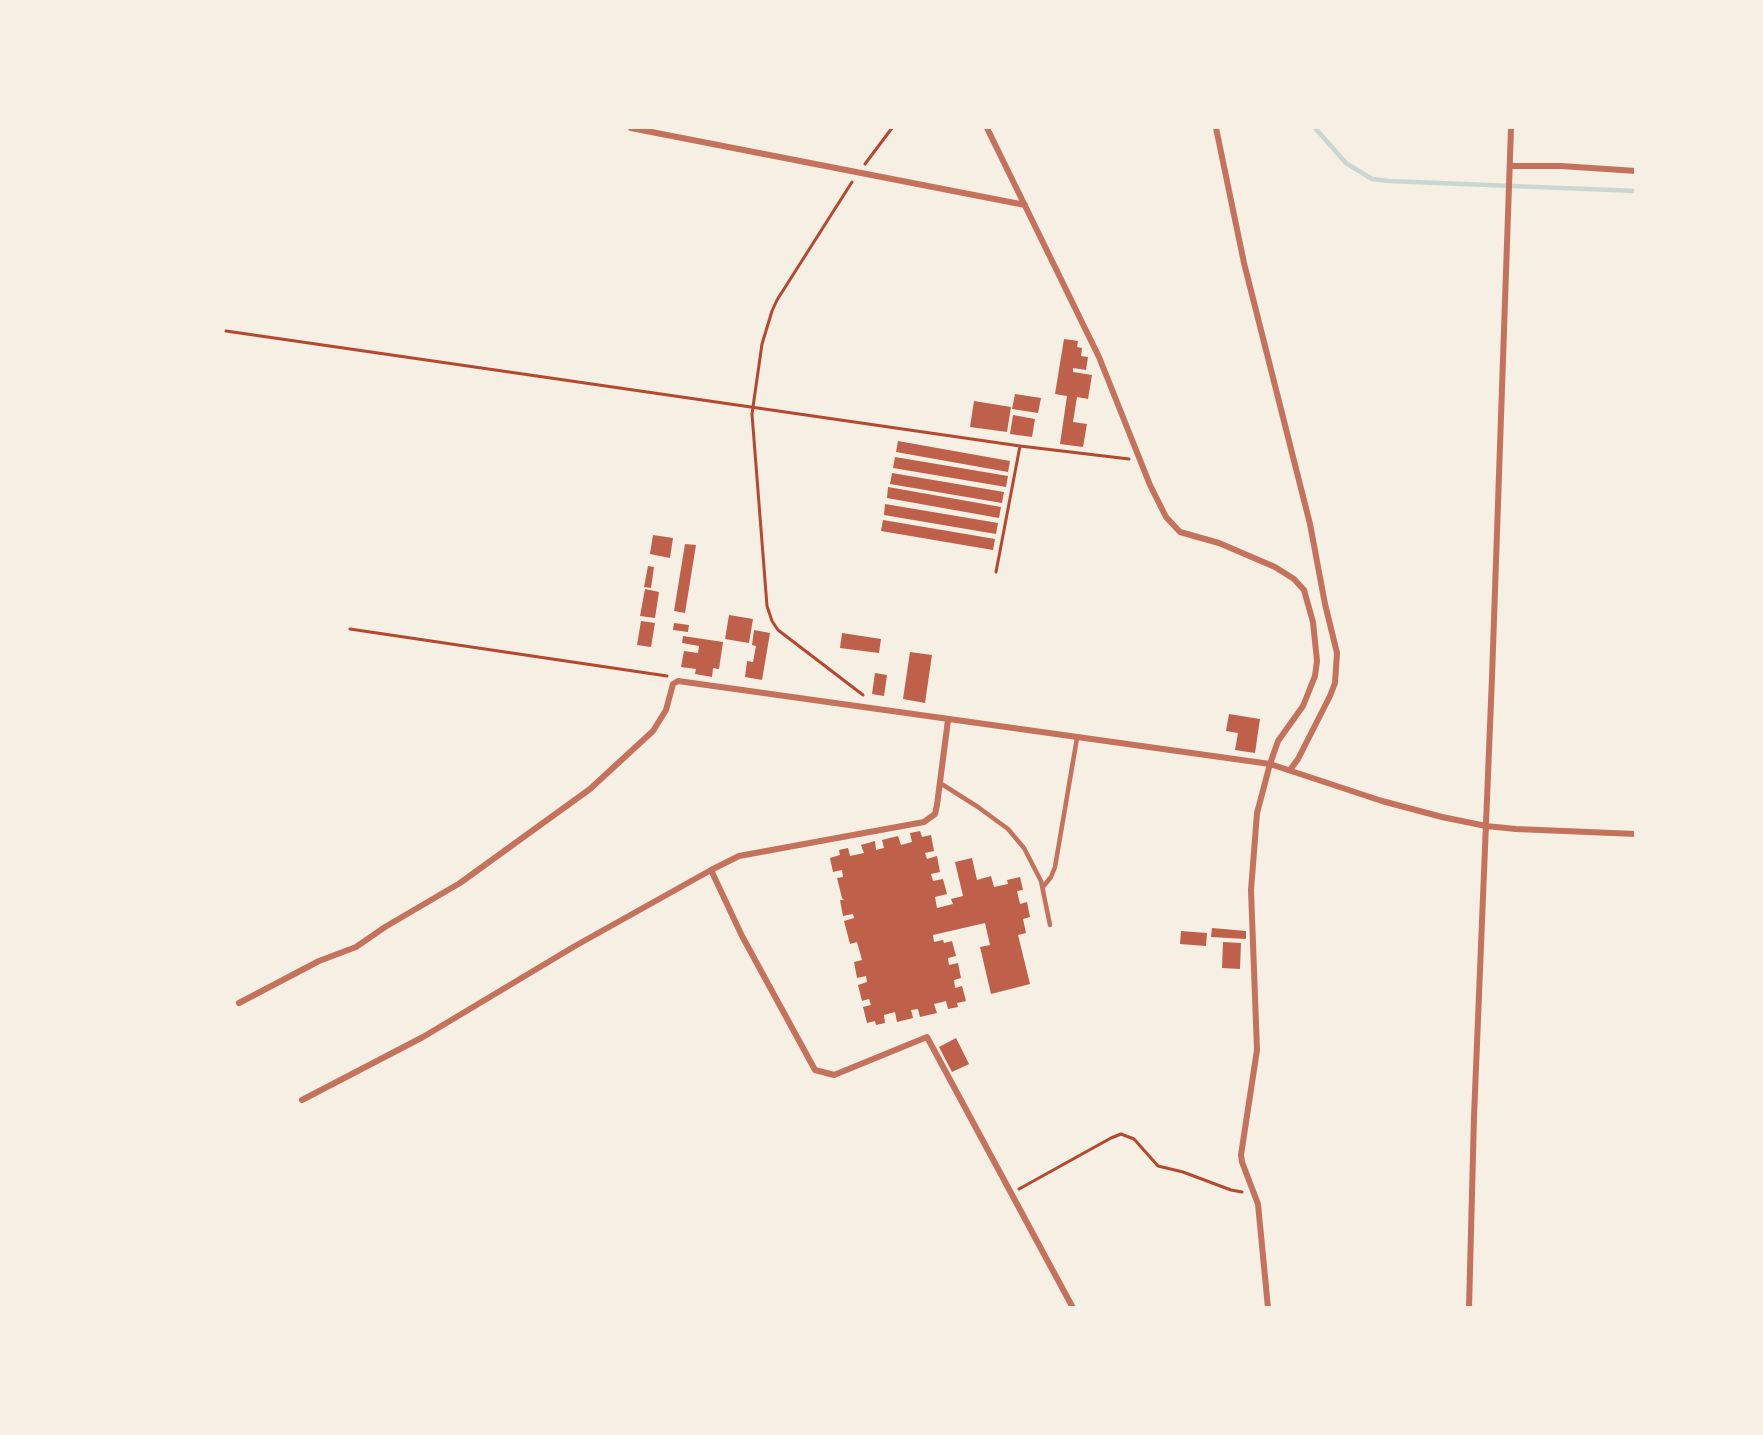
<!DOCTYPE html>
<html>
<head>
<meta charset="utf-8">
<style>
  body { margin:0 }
  #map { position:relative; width:1763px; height:1435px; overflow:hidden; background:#f6efe4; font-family:Lato,sans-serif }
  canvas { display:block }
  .frame { position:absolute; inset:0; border:129px solid #f6efe4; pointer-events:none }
</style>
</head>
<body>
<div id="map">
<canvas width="1763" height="1435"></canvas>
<div class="frame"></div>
</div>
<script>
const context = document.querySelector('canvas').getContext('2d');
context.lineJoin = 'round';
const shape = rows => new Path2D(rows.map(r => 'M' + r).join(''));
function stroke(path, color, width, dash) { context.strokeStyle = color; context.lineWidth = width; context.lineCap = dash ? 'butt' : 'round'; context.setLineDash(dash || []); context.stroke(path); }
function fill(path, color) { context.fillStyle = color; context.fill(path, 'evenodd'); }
stroke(shape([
  [1315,128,1346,163,1372,179,1389,181,1636,191]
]), '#c9d6d2', 4.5);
fill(shape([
  [1064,339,1078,341,1077,347,1082,348,1081,356,1088,357,1086,370,1073,368,1073,372,1092,375,1088,399,1077,397,1073,422,1087,424,1083,447,1060,444,1067,396,1055,394],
  [1015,394,1041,398,1038,413,1012,409],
  [974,401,1011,407,1007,432,970,427],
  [1013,415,1035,419,1032,437,1010,434],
  [898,441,1010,461,1008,472,896,452],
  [895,457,1008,476,1006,487,893,468],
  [892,473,1004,492,1002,503,890,484],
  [888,487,1001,507,999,518,887,498],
  [885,504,998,523,996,534,884,515],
  [883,520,995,539,993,550,881,531],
  [653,535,673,538,670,558,650,554],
  [685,544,696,545,685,613,674,611],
  [648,566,654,567,651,588,644,587],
  [645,589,659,592,655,618,640,616],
  [729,615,753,619,749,643,725,639],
  [641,621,655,623,651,647,637,645],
  [674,623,689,625,688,632,673,630],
  [754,630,770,633,762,680,745,677,747,661,753,662,756,646,752,645],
  [842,633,881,639,879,653,840,648],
  [683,636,723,642,719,669,713,668,712,677,695,674,696,669,681,667,684,651,698,653,699,646,682,643],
  [910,652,932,655,925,703,903,699],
  [875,673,887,675,884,696,872,694],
  [1229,714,1260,719,1255,753,1235,750,1238,733,1226,731],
  [920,831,922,837,931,835,934,851,925,853,927,859,937,856,940,872,931,874,933,881,943,879,947,894,935,897,937,908,953,904,951,899,963,896,955,862,972,858,977,880,991,876,994,887,1008,884,1007,880,1020,877,1023,890,1017,891,1020,904,1027,902,1030,917,1023,919,1026,933,1018,935,1030,984,991,994,980,947,990,945,985,923,933,935,934,942,943,940,944,943,952,941,956,956,948,958,949,965,958,963,961,978,954,980,955,988,962,986,966,1001,957,1003,958,1007,948,1009,946,1001,934,1004,937,1013,920,1017,918,1009,911,1010,913,1018,897,1022,895,1012,884,1015,885,1023,876,1025,875,1021,867,1023,863,1007,871,1005,869,999,862,1001,858,985,867,982,866,976,857,978,854,962,862,960,857,942,850,944,844,921,854,918,853,914,843,916,840,900,844,900,842,898,837,878,843,877,842,870,833,872,830,858,840,855,839,850,848,848,850,856,864,853,861,845,875,841,876,850,884,848,882,840,898,836,901,845,912,842,910,833],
  [1212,928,1246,931,1246,939,1211,937],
  [1181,931,1207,933,1206,946,1180,944],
  [1223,942,1241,943,1240,969,1222,968],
  [956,1038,969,1064,952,1072,939,1047]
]), '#bf614a');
stroke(shape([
  [865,164,892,128],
  [852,182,777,300,772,311,762,344,752,414,767,606,772,621,778,630,863,695],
  [226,331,1020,446,1129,459],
  [996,572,1020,446],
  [350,629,667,676],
  [1019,1189,1111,1138,1121,1134,1134,1139,1158,1166,1183,1172,1231,1190,1242,1192]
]), '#b5482f', 3);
stroke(shape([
  [940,783,978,807,1008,829,1024,848,1041,881,1050,925],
  [1043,887,1051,877,1055,867,1077,738]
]), '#c5725c', 4.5);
stroke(shape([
  [631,128,1025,205],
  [987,128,1099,357,1150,485,1166,517,1180,532,1219,543,1275,567,1294,579,1304,590,1313,622,1317,661,1315,676,1303,706,1278,741,1270,764,1257,813,1251,890,1257,1050,1241,1155,1242,1162,1258,1204,1268,1308],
  [1216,128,1244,263,1310,524,1325,604,1337,653,1335,683,1330,696,1298,759,1290,770],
  [1510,166,1561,166,1636,171],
  [711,870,742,936,815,1070,834,1075,927,1037,1073,1308],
  [239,1003,319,961,356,947,385,927,460,883,590,789,653,731,666,710,673,684,678,681,1270,764,1382,801,1442,817,1486,826,1516,829,1636,834],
  [302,1100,423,1037,575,946,711,870,739,856,924,822,935,814,937,805,948,720],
  [1469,1308,1474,1117,1492,677,1511,128]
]), '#c5725c', 6);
</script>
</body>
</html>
